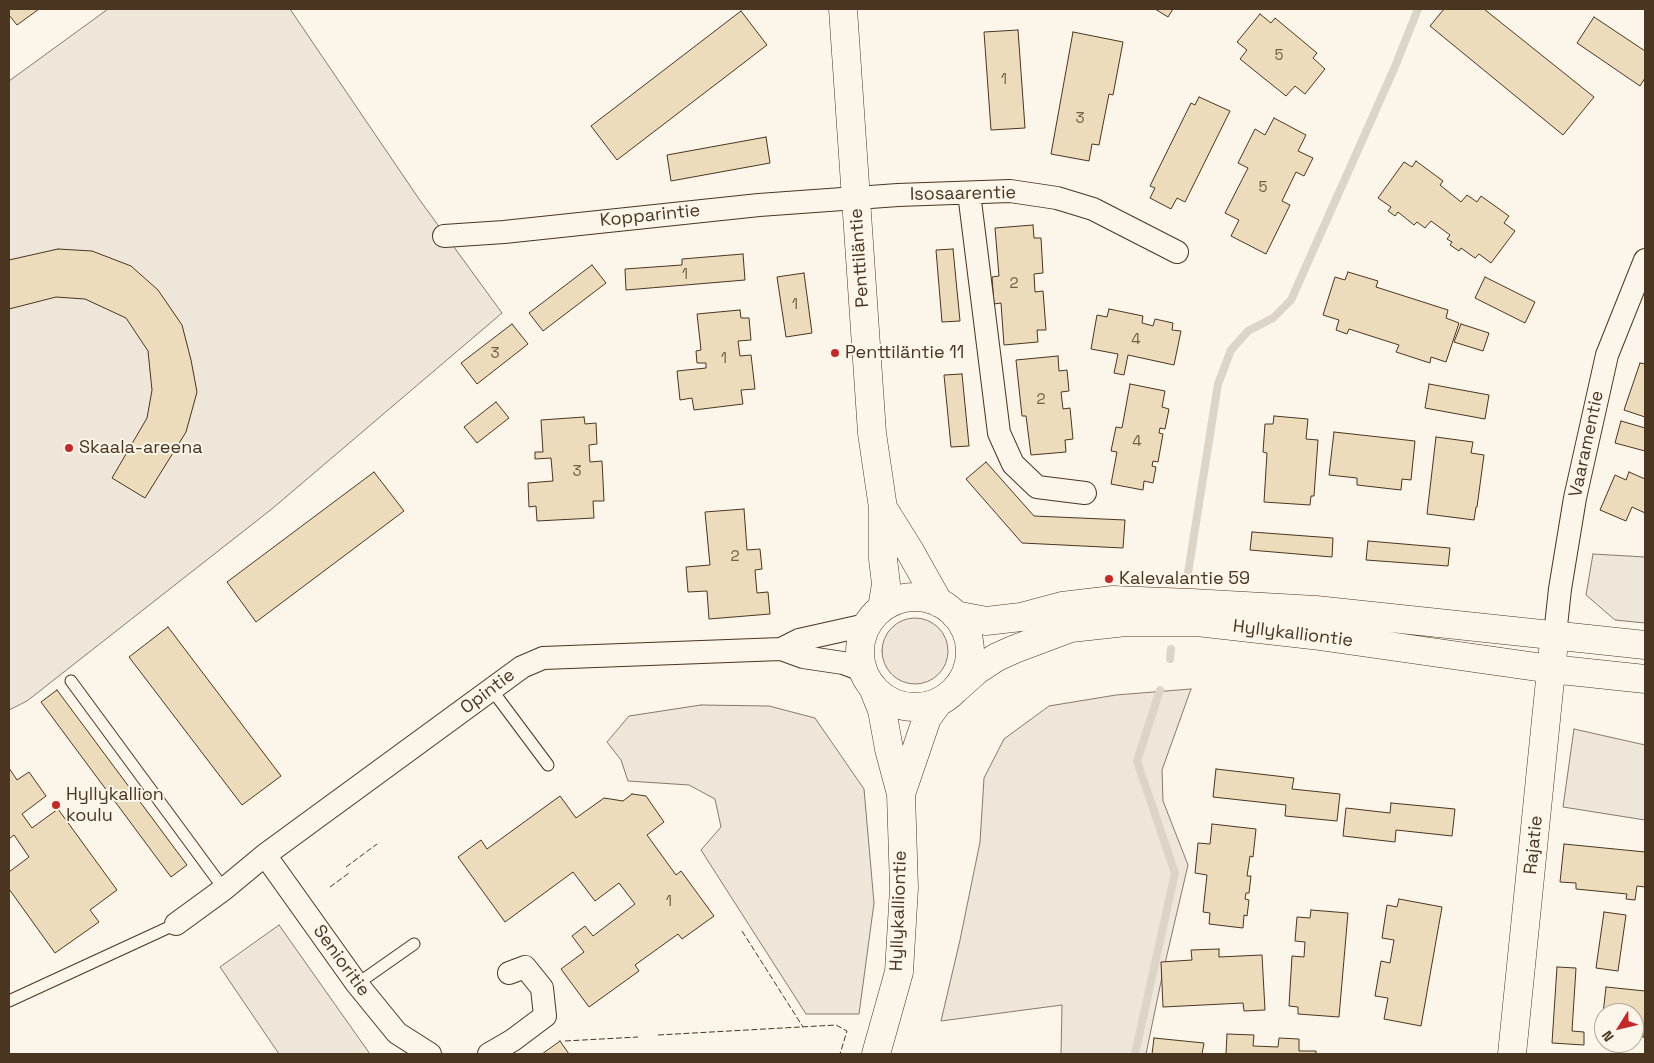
<!DOCTYPE html>
<html>
<head>
<meta charset="utf-8">
<style>
  body { margin:0 }
  #map { position:relative; width:1654px; height:1063px; overflow:hidden; background:#fbf6e9; font-family:"Space Grotesk",sans-serif }
  canvas { display:block }
  .frame { position:absolute; inset:0; border:10px solid #4a3520; pointer-events:none }
  .north { position:absolute; left:1594px; top:1003px; width:50px; height:50px; box-sizing:border-box; background:#fbf6e9; border:1px solid #b4a999; border-radius:50%; rotate:234deg; font-size:14px; font-weight:700; line-height:20px; text-align:center; color:#4a3520 }
  .north::after { content:''; display:block; margin:auto; width:18px; height:22px; background:#c62828; clip-path:polygon(50% 0,100% 100%,50% 72%,0 100%) }
</style>
</head>
<body>
<div id="map">
<canvas width="1654" height="1063"></canvas>
<div class="frame"></div>
<div class="north">N</div>
</div>
<script>
const context = document.querySelector('canvas').getContext('2d');
context.lineJoin = 'round';
function fill(path, color) { context.fillStyle = color; context.fill(path, 'evenodd'); }
const shape = rows => new Path2D(rows.map(r => 'M' + r).join(''));
function stroke(path, color, width, dash) { context.strokeStyle = color; context.lineWidth = width; context.lineCap = dash ? 'butt' : 'round'; context.setLineDash(dash || []); context.stroke(path); }
function drawText(font, color, halo, rows, align = 'center') {
  context.font = font + ' "Space Grotesk",sans-serif'; context.lineWidth = 4; context.setLineDash([]); context.textBaseline = 'middle'; context.strokeStyle = halo; context.fillStyle = color; for (const [text, x, y, turn = 0] of rows) {
    context.save(); context.translate(x, y); context.rotate((+turn || 0) * Math.PI / 180); context.textAlign = isNaN(turn) ? turn : align; if (halo) context.strokeText(text, 0, 0); context.fillText(text, 0, 0); context.restore();
  }
}
const green = shape([
  [108,9,290,9,419,199,502,313,273,508,27,701,9,710,9,81,108,9],
  [1593,554,1645,557,1645,623,1615,620,1586,595,1593,554],
  '882 651a33 33 0 1 1 66 0a33 33 0 1 1-66 0Z',
  [1191,689,1162,770,1163,801,1188,865,1163,972,1146,1054,1061,1054,1062,1005,941,1021,960,940,980,842,984,778,1004,739,1049,706,1116,695,1191,689],
  [701,705,769,706,815,718,864,789,874,903,859,1014,806,1014,701,850,721,827,715,799,689,785,628,781,621,760,607,742,629,716,701,705],
  [1574,729,1645,745,1645,820,1563,807,1574,729],
  [279,925,370,1054,279,1054,220,967,279,925]
]);
fill(green, '#ede6d9');
stroke(green, '#887966', 1);
stroke(shape([
  [1188,573,1218,384,1231,350,1248,331,1273,318,1291,300,1394,69,1418,9],
  [1170,659,1171,649],
  [1135,1054,1175,873,1137,761,1160,690]
]), '#dcd4c6', 8);
const building = shape([
  [9,9,39,9,17,25,9,15,9,9],
  [1155,9,1173,9,1168,17,1155,9],
  [1444,9,1484,9,1594,97,1563,135,1430,26,1444,9],
  [741,11,767,45,617,160,591,126,741,11],
  [1260,14,1271,23,1275,18,1317,53,1313,58,1325,69,1305,94,1295,86,1286,96,1240,59,1247,50,1237,42,1260,14],
  [1594,17,1645,51,1645,78,1640,86,1577,43,1594,17],
  [1018,30,1025,128,991,130,984,32,1018,30],
  [1073,32,1123,42,1113,95,1109,94,1099,145,1092,144,1089,161,1051,154,1073,32],
  [1199,97,1230,111,1185,202,1177,198,1171,209,1150,198,1155,188,1150,186,1191,103,1195,105,1199,97],
  [1274,118,1306,135,1298,151,1313,158,1304,176,1296,172,1282,201,1290,205,1266,254,1231,236,1239,220,1225,213,1248,168,1238,163,1255,129,1265,135,1274,118],
  [766,137,770,163,671,181,667,155,766,137],
  [1416,161,1443,181,1440,185,1461,202,1467,195,1477,202,1481,196,1509,216,1504,223,1515,231,1491,263,1479,254,1475,258,1461,248,1459,251,1450,245,1452,242,1447,239,1450,235,1431,221,1425,228,1417,222,1414,225,1398,212,1395,216,1388,211,1391,207,1378,198,1404,162,1412,167,1416,161],
  [1033,225,1034,238,1041,238,1043,273,1034,274,1035,292,1043,291,1046,330,1037,330,1038,342,1004,345,1001,303,994,304,992,277,999,276,995,228,1033,225],
  [58,249,92,251,131,266,158,290,182,325,191,360,197,392,186,432,145,498,112,478,147,418,152,390,148,351,126,318,85,299,56,297,9,309,9,260,58,249],
  [953,249,960,321,942,322,936,250,953,249],
  [743,254,745,280,626,290,625,269,682,265,682,259,743,254],
  [592,265,606,283,543,331,529,313,592,265],
  [1348,272,1378,281,1376,287,1448,310,1446,318,1459,323,1446,362,1431,357,1430,363,1396,352,1399,345,1349,329,1347,334,1336,330,1339,320,1323,315,1335,277,1345,280,1348,272],
  [804,273,812,333,786,337,777,277,804,273],
  [1485,277,1535,302,1525,323,1475,298,1485,277],
  [1109,309,1143,316,1142,323,1153,326,1155,319,1173,323,1172,330,1181,331,1174,365,1128,355,1124,375,1114,373,1118,354,1091,349,1097,315,1107,317,1109,309],
  [740,310,741,318,749,318,751,340,738,341,740,356,751,355,755,389,741,390,743,404,694,410,692,398,680,400,677,371,706,368,706,363,697,363,696,351,701,350,697,314,740,310],
  [512,324,528,344,477,384,461,363,512,324],
  [1461,324,1489,333,1483,351,1454,342,1461,324],
  [1058,356,1059,371,1067,370,1069,391,1061,392,1063,409,1070,408,1073,439,1065,440,1066,452,1031,455,1026,416,1022,416,1016,360,1058,356],
  [1640,363,1645,364,1645,417,1624,410,1640,363],
  [962,374,969,446,951,447,944,375,962,374],
  [1130,384,1165,391,1162,407,1169,409,1165,429,1160,428,1159,433,1163,434,1158,462,1153,461,1152,466,1156,467,1153,483,1144,481,1143,490,1111,484,1117,452,1111,451,1116,427,1122,428,1130,384],
  [1429,384,1489,395,1485,419,1425,408,1429,384],
  [496,402,509,418,477,443,464,427,496,402],
  [1274,416,1308,419,1306,439,1318,440,1314,496,1311,496,1310,505,1264,502,1267,453,1263,452,1265,424,1273,424,1274,416],
  [584,417,585,424,596,423,597,444,589,445,590,462,602,461,604,501,593,501,594,518,537,521,536,506,529,507,528,483,553,481,551,458,535,459,535,452,543,452,541,420,584,417],
  [1621,421,1645,428,1645,451,1615,443,1621,421],
  [1334,432,1415,441,1411,480,1402,479,1401,490,1357,485,1357,478,1329,475,1334,432],
  [1436,437,1473,442,1471,453,1484,455,1477,507,1476,507,1474,520,1427,514,1436,437],
  [986,462,1034,516,1125,520,1123,548,1022,543,966,479,986,462],
  [374,472,404,511,256,622,227,582,374,472],
  [1629,472,1645,479,1645,513,1632,507,1626,521,1600,510,1615,475,1626,480,1629,472],
  [744,509,747,550,760,549,762,569,755,570,757,593,768,592,770,614,709,619,707,591,688,592,686,567,710,565,705,512,744,509],
  [1252,532,1333,538,1332,557,1250,550,1252,532],
  [1368,541,1450,548,1448,566,1366,560,1368,541],
  [168,627,281,776,242,805,129,657,168,627],
  [57,690,187,865,171,877,41,702,57,690],
  [9,768,17,780,29,772,46,796,22,814,32,828,58,809,117,890,90,910,99,922,55,953,9,889,9,872,29,857,14,835,9,839,9,768],
  [1216,769,1294,778,1292,789,1340,794,1337,821,1285,816,1286,805,1213,797,1216,769],
  [632,794,646,796,664,822,647,835,676,875,681,871,714,916,682,939,678,934,635,965,639,971,589,1007,561,969,584,952,572,936,585,926,593,936,635,904,619,883,595,901,573,872,505,922,458,857,481,840,487,849,560,796,576,818,604,798,623,801,632,794],
  [1391,803,1455,809,1452,836,1396,830,1395,842,1343,836,1346,808,1390,813,1391,803],
  [1212,824,1256,829,1253,857,1250,856,1247,876,1251,876,1249,893,1246,893,1245,899,1249,900,1247,916,1244,915,1243,928,1209,924,1210,913,1203,912,1207,875,1195,873,1198,843,1210,844,1212,824],
  [1564,844,1645,852,1645,887,1637,886,1635,900,1626,899,1627,894,1576,889,1576,883,1560,882,1564,844],
  [1399,899,1442,907,1421,1026,1384,1019,1388,998,1375,996,1381,961,1390,963,1394,940,1382,938,1387,905,1397,907,1399,899],
  [1311,910,1348,913,1339,1017,1298,1014,1298,1007,1289,1006,1292,956,1304,957,1305,942,1295,941,1297,917,1310,918,1311,910],
  [1604,912,1626,915,1618,971,1596,968,1604,912],
  [1219,949,1219,957,1262,955,1265,1010,1244,1011,1243,1003,1163,1007,1161,962,1192,960,1191,950,1219,949],
  [1557,967,1576,968,1572,1031,1584,1032,1584,1045,1552,1043,1557,967],
  [1606,987,1645,991,1644,1037,1634,1036,1634,1013,1604,1013,1604,1032,1601,1032,1606,987],
  [1227,1034,1254,1035,1253,1046,1278,1047,1279,1038,1299,1039,1299,1051,1316,1051,1316,1054,1226,1054,1227,1034],
  [1154,1038,1204,1043,1202,1054,1152,1054,1154,1038],
  [560,1041,569,1054,542,1054,560,1041]
]);
fill(building, '#ecdcbc');
stroke(building, '#4a3520', 1);
const lane = shape([
  [71,681,224,889],
  [492,690,548,765],
  [357,984,414,944],
  [9,1001,176,924]
]);
const street = shape([
  [969,193,999,433,1013,464,1037,487,1085,493],
  [444,236,504,232,759,205,898,195,1010,191,1057,198,1093,209,1177,252],
  [1555,635,1560,589,1575,498,1607,355,1645,260],
  [781,649,799,640,866,625],
  [265,855,357,984,397,1033,430,1054],
  [176,924,224,889,265,855,522,667,543,658,781,649,803,657,843,663,862,670],
  [489,1054,513,1040,545,1016,542,988,525,967,509,973]
]);
const secondary = shape([
  [843,9,872,433,883,508,883,559,886,584,882,608],
  [883,508,911,553,939,603],
  '860 652a55 55 0 1 1 110 0a55 55 0 1 1-110 0Z',
  [955,615,986,621,1021,617,1062,606,1113,600,1192,603,1316,610,1645,645],
  [956,689,977,670,997,657,1015,649,1071,628,1126,622,1197,622,1312,635,1551,669,1645,679],
  [874,690,882,710,889,749,901,794,904,888,899,972,876,1054],
  [901,794,927,718,938,703],
  [1512,1054,1553,651]
]);
stroke(lane, '#4a3520', 13);
stroke(street, '#4a3520', 24);
stroke(secondary, '#4a3520', 29);
stroke(lane, '#fbf6e9', 11);
stroke(street, '#fbf6e9', 22);
stroke(secondary, '#fbf6e9', 28);
stroke(shape([
  [346,867,377,844],
  [330,887,349,873],
  [742,931,803,1027],
  [658,1035,836,1025,847,1031,840,1054],
  [565,1041,638,1037]
]), '#4a3520', 1, [6, 2.5]);
for (const [x, y, r, color] of [
  [835,353,5,"#c62828"],
  [69,448,5,"#c62828"],
  [1109,579,5,"#c62828"],
  [56,805,5,"#c62828"]
]) { const dot = new Path2D(); dot.arc(x, y, r, 0, 2 * Math.PI); context.fillStyle = color; context.fill(dot); stroke(dot, '#fbf6e9', 2); }
drawText('15px', '#725f47', null, [
  ["5",1279,56],
  ["1",1004,80],
  ["3",1080,119],
  ["5",1263,188],
  ["1",685,275],
  ["2",1014,284],
  ["1",795,305],
  ["4",1136,340],
  ["3",495,354],
  ["1",724,359],
  ["2",1041,400],
  ["4",1137,442],
  ["3",577,472],
  ["2",735,557],
  ["1",669,902]
]);
drawText('18px', '#4a3520', '#fbf6e9', [
  ["Isosaarentie",963,194,-1],
  ["Kopparintie",650,216,-6],
  ["Penttiläntie",860,258,-94],
  ["Vaaramentie",1587,444,-78],
  ["Hyllykalliontie",1293,634,7],
  ["Opintie",488,692,-37],
  ["Rajatie",1534,845,-84],
  ["Hyllykalliontie",899,911,-88],
  ["Senioritie",341,961,54]
]);
drawText('18px', '#4a3520', '#fbf6e9', [
  ["Penttiläntie 11",845,353],
  ["Skaala-areena",79,448],
  ["Kalevalantie 59",1119,579],
  ["Hyllykallion",66,795],
  ["koulu",66,816]
], 'left');
</script>
</body>
</html>
